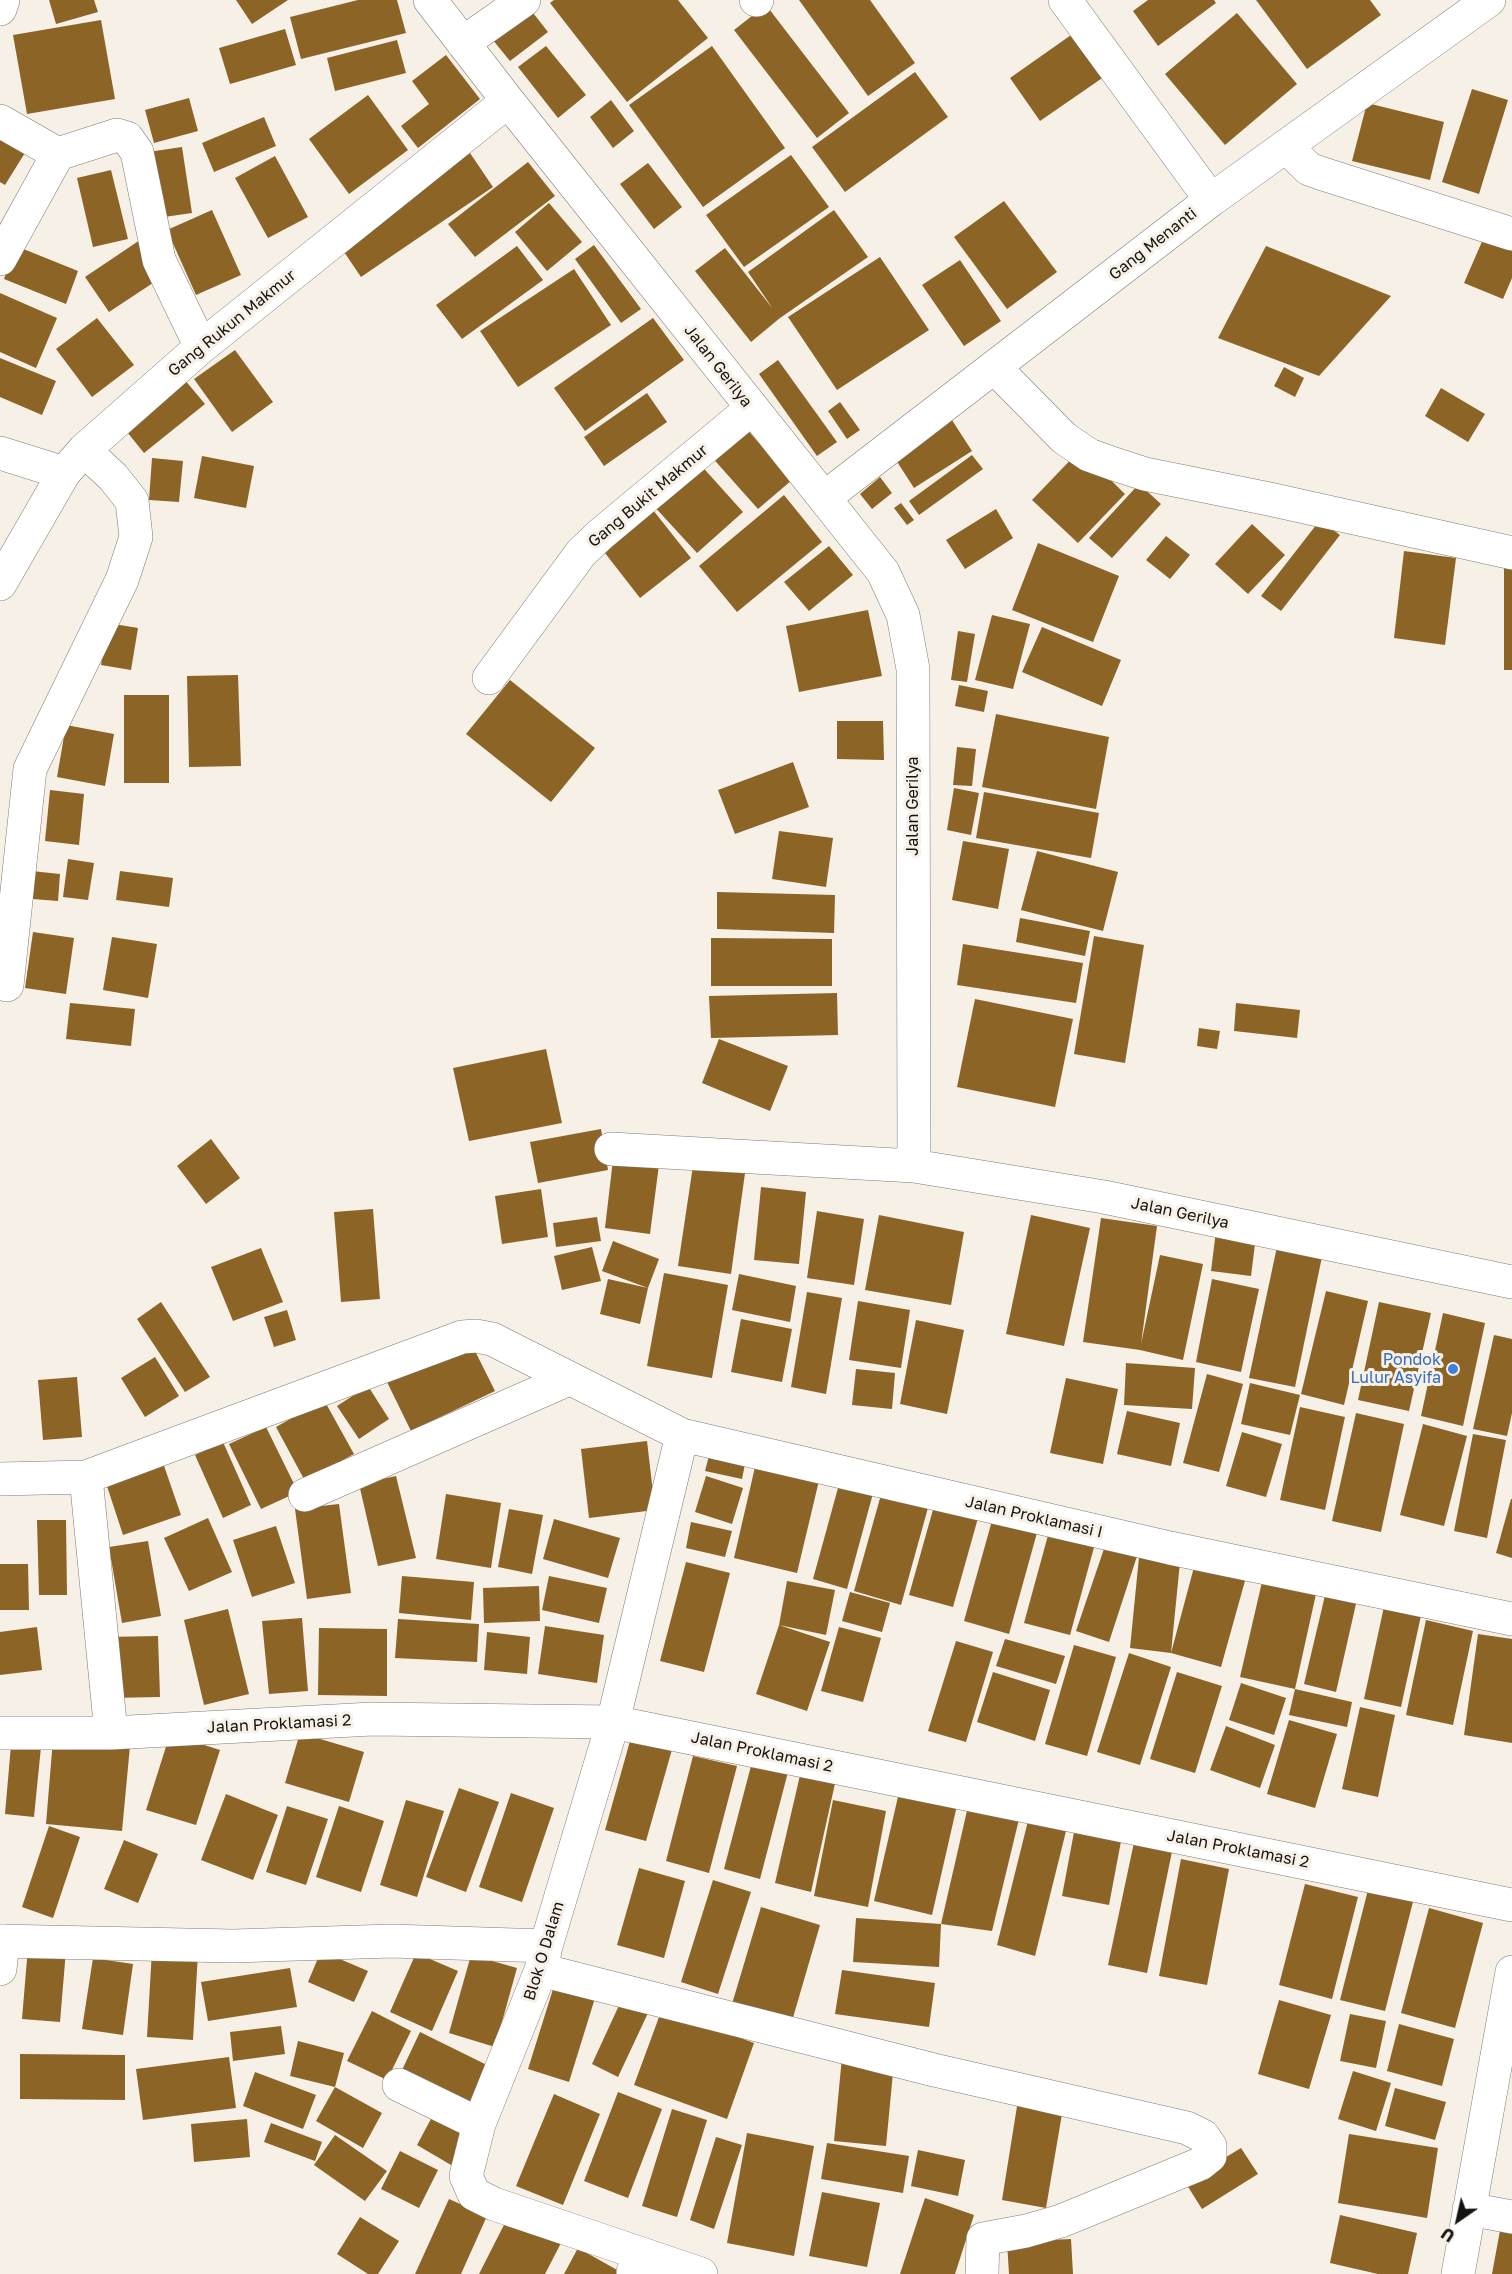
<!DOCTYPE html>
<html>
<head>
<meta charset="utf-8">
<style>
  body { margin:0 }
  #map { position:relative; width:1512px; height:2274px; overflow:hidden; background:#f6f0e7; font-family:"Golos Text",sans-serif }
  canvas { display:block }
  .north { position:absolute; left:1428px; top:2190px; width:60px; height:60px; -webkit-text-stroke:4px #f6f0e7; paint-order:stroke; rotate:214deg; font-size:16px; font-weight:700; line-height:24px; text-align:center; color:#161411 }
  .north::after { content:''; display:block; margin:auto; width:21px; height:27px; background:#161411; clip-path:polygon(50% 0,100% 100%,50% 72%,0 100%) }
</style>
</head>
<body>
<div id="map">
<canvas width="1512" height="2274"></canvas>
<div class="north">U</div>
</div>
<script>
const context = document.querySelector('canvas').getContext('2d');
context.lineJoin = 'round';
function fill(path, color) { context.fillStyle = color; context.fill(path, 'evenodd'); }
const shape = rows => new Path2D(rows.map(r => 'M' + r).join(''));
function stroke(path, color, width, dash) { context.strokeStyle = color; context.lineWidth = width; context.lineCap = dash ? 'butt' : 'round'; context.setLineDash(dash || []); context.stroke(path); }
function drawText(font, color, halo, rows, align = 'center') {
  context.font = font + ' "Golos Text",sans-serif'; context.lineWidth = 6; context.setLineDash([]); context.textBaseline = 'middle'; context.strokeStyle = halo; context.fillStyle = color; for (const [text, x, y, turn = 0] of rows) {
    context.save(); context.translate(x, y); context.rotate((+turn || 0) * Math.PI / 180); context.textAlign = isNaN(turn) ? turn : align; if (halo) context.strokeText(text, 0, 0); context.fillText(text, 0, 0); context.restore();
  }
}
fill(shape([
  [49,0,94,0,98,12,56,24],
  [236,0,288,0,252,24],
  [358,0,397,0,406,33,301,59,290,17],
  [554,0,678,0,708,38,627,102,550,3],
  [799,0,870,0,915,63,868,96],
  [1148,0,1214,0,1216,3,1158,46,1133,11],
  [1256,0,1370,0,1381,15,1307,69],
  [766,5,849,113,817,138,734,30],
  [530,9,548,32,510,61,492,39],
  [1237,13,1297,84,1225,145,1165,74],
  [101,20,115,99,27,114,13,35],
  [1081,28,1111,72,1040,121,1010,78],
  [285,29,296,65,230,84,219,48],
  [397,40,406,73,335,91,327,58],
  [546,46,586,95,558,118,518,67],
  [712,46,785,148,703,207,629,105],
  [446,55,480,99,418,148,401,126,429,104,412,81],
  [915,72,948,117,845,192,812,147],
  [1472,89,1508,100,1479,194,1442,182],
  [368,95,408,150,349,194,309,139],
  [189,98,198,131,154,143,145,110],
  [611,100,634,131,613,148,590,117],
  [1367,103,1444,122,1430,180,1352,161],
  [264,117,276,146,214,172,202,143],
  [0,131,28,148,5,185,0,182],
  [182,147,192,213,157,218,148,152],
  [470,153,493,187,361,277,338,243],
  [791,155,829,207,744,267,706,215],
  [275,156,308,217,268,238,235,178],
  [528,162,555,196,475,257,448,224],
  [648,163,682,207,654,229,620,184],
  [111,170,128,239,93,247,77,178],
  [1004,201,1057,272,1007,309,954,237],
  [549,203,582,242,547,271,515,232],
  [212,210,241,275,196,295,167,230],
  [834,210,868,257,780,318,751,342,695,271,725,248,773,309,748,272],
  [1487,230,1512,240,1512,278,1503,299,1464,283],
  [140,240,165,275,109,312,85,277],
  [594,245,641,309,621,323,575,259],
  [16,246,78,271,66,304,4,279],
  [517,246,543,280,462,339,436,305],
  [1266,246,1391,296,1319,376,1218,338],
  [880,257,929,330,837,390,788,317],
  [960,260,1001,321,964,346,922,285],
  [574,269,611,325,518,387,480,331],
  [0,293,57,318,36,368,0,352],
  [97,318,134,365,92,397,56,349],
  [653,318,684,360,585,431,554,388],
  [235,350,273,402,232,432,194,379],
  [0,358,56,381,42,415,0,397],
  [778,360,837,442,817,456,759,374],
  [1284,367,1304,378,1295,397,1274,386],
  [179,373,205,404,144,453,119,422],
  [1441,388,1485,414,1468,442,1425,416],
  [647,393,667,422,604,466,584,437],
  [840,402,860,430,847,439,828,411],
  [950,417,972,451,914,488,892,454],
  [743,425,792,480,758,509,709,454],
  [1080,450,1125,494,1078,543,1032,500],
  [972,455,983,469,919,515,909,501],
  [202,456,254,466,246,508,194,498],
  [152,458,183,461,179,502,149,500],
  [698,462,743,512,697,553,652,504],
  [880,477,892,493,872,509,860,494],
  [1139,484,1161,504,1112,558,1089,538],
  [784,495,822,542,737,612,699,566],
  [901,503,914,520,907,525,894,508],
  [649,505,691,558,640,598,598,544],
  [996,509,1013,538,965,569,946,540],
  [1320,520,1340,535,1281,611,1261,596],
  [1252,524,1285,555,1248,594,1215,564],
  [1166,536,1190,555,1170,579,1146,560],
  [1038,543,1119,576,1093,642,1012,610],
  [829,546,853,575,809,611,784,582],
  [1404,551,1456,558,1445,645,1394,638],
  [1504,567,1512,567,1512,670,1504,670],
  [868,610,882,676,799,692,786,626],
  [992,615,1030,624,1013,689,975,680],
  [108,623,138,628,131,670,101,665],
  [1042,627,1121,660,1102,706,1022,672],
  [958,631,975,634,967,682,951,680],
  [238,675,241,766,189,767,187,676],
  [510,680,595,748,551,802,466,734],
  [959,685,988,691,984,712,955,706],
  [124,695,169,695,169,783,124,783],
  [996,714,1109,737,1096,809,982,787],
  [837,721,883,721,884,760,837,759],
  [66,725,114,734,105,786,57,777],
  [957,747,976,749,972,786,953,785],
  [793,762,809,807,735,834,718,790],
  [954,788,979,793,971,835,947,830],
  [50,790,84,794,79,845,45,841],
  [984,792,1099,813,1091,858,976,838],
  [779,831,833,838,826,887,772,879],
  [963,841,1009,849,998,909,952,900],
  [1037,851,1118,872,1103,931,1021,910],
  [68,859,94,863,88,900,63,897],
  [22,870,60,874,58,901,20,898],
  [120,871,173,878,169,907,116,900],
  [717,892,835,895,834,933,717,929],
  [1020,918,1090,931,1085,956,1016,942],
  [33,932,74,938,66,994,25,988],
  [1094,936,1144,945,1125,1063,1074,1054],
  [112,937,157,944,148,998,103,990],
  [711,938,832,939,832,986,711,986],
  [963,944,1083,963,1076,1003,957,985],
  [837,993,838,1035,711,1038,709,996],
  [975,999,1073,1019,1055,1107,957,1087],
  [70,1003,135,1009,131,1046,66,1039],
  [1236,1003,1300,1010,1297,1038,1234,1031],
  [1199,1028,1220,1031,1217,1049,1197,1046],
  [719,1039,788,1066,770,1111,702,1083],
  [546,1049,562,1123,469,1141,453,1068],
  [601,1129,608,1170,538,1183,530,1142],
  [211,1139,240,1178,206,1204,177,1166],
  [614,1151,660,1157,650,1234,605,1228],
  [694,1159,746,1166,731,1274,678,1266],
  [761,1187,806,1192,799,1264,754,1260],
  [541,1189,548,1237,502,1244,495,1196],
  [373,1209,380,1299,341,1302,334,1212],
  [817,1211,864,1219,854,1285,807,1278],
  [879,1215,964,1232,951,1305,865,1290],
  [1031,1215,1090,1228,1064,1346,1006,1334],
  [597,1217,601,1241,556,1247,553,1223],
  [1101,1218,1157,1226,1141,1344,1160,1255,1203,1264,1183,1360,1140,1350,1083,1342],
  [1216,1231,1256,1236,1251,1276,1211,1271],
  [613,1241,659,1259,648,1288,640,1324,600,1314,608,1279,648,1288,602,1271],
  [1278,1242,1323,1252,1295,1387,1249,1378],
  [592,1247,601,1281,562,1290,554,1256],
  [261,1248,283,1302,233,1321,211,1267],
  [664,1273,728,1285,712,1378,647,1366],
  [739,1274,796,1286,790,1322,732,1310],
  [1212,1279,1259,1289,1241,1372,1196,1362],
  [1326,1291,1368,1301,1344,1405,1301,1394],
  [807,1292,842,1298,826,1394,791,1387],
  [858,1301,910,1310,901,1368,849,1360],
  [161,1302,210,1377,185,1392,137,1319],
  [1379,1302,1431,1313,1409,1411,1358,1400],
  [287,1310,296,1340,274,1347,264,1317],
  [1443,1313,1485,1323,1463,1426,1421,1416],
  [741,1319,792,1329,782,1382,731,1372],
  [916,1320,964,1330,947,1414,900,1404],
  [1494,1335,1512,1339,1512,1413,1507,1436,1473,1429],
  [470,1341,495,1391,411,1431,387,1382],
  [155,1357,179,1396,145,1417,121,1378],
  [1126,1363,1195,1368,1192,1409,1124,1405],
  [856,1369,895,1373,892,1409,852,1405],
  [1207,1374,1243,1384,1219,1472,1183,1463],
  [77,1377,82,1437,43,1440,38,1380],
  [1066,1378,1118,1389,1103,1464,1050,1453],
  [1250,1383,1300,1395,1290,1435,1241,1424],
  [368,1386,389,1419,359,1439,337,1406],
  [324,1400,354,1454,305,1481,276,1427],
  [1300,1407,1345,1417,1325,1510,1280,1500],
  [1127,1411,1180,1423,1171,1466,1117,1454],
  [1356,1413,1404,1424,1381,1532,1332,1521],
  [1423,1424,1467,1436,1444,1526,1400,1515],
  [266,1427,298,1492,261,1509,229,1444],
  [1242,1432,1282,1444,1266,1497,1226,1486],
  [1473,1434,1506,1440,1487,1538,1454,1531],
  [647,1441,655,1510,589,1518,581,1449],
  [223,1442,251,1505,223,1518,195,1455],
  [710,1452,746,1459,742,1479,705,1471],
  [758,1454,822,1468,797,1573,734,1558],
  [162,1460,181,1515,123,1535,105,1480],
  [396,1476,416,1558,378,1566,359,1484],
  [706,1476,743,1488,732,1524,695,1512],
  [841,1477,875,1486,847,1589,813,1579],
  [884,1484,931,1497,901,1605,854,1591],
  [446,1494,501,1503,491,1568,436,1559],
  [936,1499,980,1511,953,1607,909,1595],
  [1511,1499,1512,1499,1512,1558,1496,1553],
  [339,1504,351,1593,307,1599,295,1509],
  [509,1509,543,1515,532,1574,498,1567],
  [993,1517,1038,1529,1009,1634,964,1621],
  [208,1518,232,1572,189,1591,164,1538],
  [554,1519,620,1538,608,1578,543,1559],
  [37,1520,66,1520,67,1595,39,1595],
  [691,1522,732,1531,725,1557,686,1548],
  [276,1526,295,1583,252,1597,233,1540],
  [1050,1528,1096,1540,1070,1635,1024,1623],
  [1108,1537,1140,1547,1109,1642,1076,1631],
  [148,1541,161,1616,122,1623,109,1547],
  [1140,1547,1181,1552,1171,1653,1197,1556,1248,1570,1221,1667,1171,1653,1130,1648],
  [686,1562,730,1573,704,1672,660,1661],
  [0,1564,28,1564,29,1610,0,1610],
  [402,1576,474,1582,471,1620,399,1613],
  [549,1576,607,1588,599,1623,542,1610],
  [787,1581,835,1590,826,1635,779,1625],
  [1262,1582,1316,1594,1295,1689,1240,1677],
  [539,1586,540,1621,484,1623,483,1588],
  [1327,1587,1358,1595,1336,1692,1304,1684],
  [850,1592,890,1603,882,1632,842,1621],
  [1385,1602,1422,1611,1401,1707,1364,1699],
  [228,1609,249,1694,204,1705,184,1620],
  [302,1618,308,1691,269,1694,262,1621],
  [398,1619,479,1624,477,1662,395,1658],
  [1426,1620,1473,1631,1453,1725,1406,1715],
  [779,1625,830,1642,807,1711,756,1694],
  [545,1626,604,1635,597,1683,538,1674],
  [37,1627,42,1670,0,1675,0,1632],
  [839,1627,881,1638,863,1702,821,1691],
  [319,1628,387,1629,387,1696,318,1695],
  [487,1632,530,1637,527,1674,484,1670],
  [1478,1634,1512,1639,1512,1743,1464,1735],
  [158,1636,160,1697,109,1698,106,1637],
  [1005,1639,1065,1656,1056,1684,996,1666],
  [956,1641,993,1652,966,1742,928,1731],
  [1074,1645,1116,1657,1087,1756,1045,1744],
  [1129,1653,1171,1667,1140,1765,1097,1752],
  [993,1672,1050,1690,1035,1741,977,1722],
  [1177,1672,1222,1686,1195,1773,1150,1759],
  [1241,1683,1286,1698,1274,1735,1229,1720],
  [1295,1689,1352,1702,1347,1727,1289,1715],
  [1360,1707,1395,1715,1378,1797,1342,1789],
  [1289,1720,1337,1734,1315,1808,1267,1794],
  [1226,1726,1275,1745,1260,1788,1210,1770],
  [300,1733,364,1752,349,1802,285,1783],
  [170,1734,220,1750,196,1825,146,1810],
  [632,1734,673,1746,646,1841,605,1830],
  [53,1739,130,1746,122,1831,46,1824],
  [11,1745,41,1747,34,1817,5,1814],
  [693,1756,737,1766,709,1873,666,1861],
  [752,1762,788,1772,760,1879,724,1869],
  [801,1771,836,1779,811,1892,775,1883],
  [459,1788,499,1802,466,1892,426,1877],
  [900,1788,958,1801,932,1915,874,1901],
  [511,1793,554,1808,522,1902,479,1887],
  [226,1794,278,1815,253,1880,201,1860],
  [406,1800,444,1811,417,1897,380,1885],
  [833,1800,886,1811,868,1907,814,1896],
  [969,1802,1020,1815,992,1931,941,1924],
  [287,1806,328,1819,306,1885,266,1872],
  [339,1806,384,1821,361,1892,316,1877],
  [1029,1817,1067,1827,1035,1956,997,1945],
  [49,1826,80,1837,53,1918,22,1907],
  [1075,1827,1122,1836,1109,1905,1062,1896],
  [1136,1833,1174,1842,1147,1973,1108,1965],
  [124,1840,158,1854,138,1903,104,1889],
  [1181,1859,1229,1869,1207,1985,1159,1976],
  [639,1868,685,1881,664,1958,617,1945],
  [713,1880,751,1892,718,1994,681,1982],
  [1370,1882,1415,1894,1385,2011,1340,2000],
  [1305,1884,1358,1897,1332,1999,1279,1985],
  [761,1907,820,1925,792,2021,732,2004],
  [1429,1908,1483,1923,1455,2028,1401,2013],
  [856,1918,941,1924,939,1967,853,1962],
  [28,1947,66,1950,60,2022,22,2019],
  [152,1950,198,1953,193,2040,147,2037],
  [321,1951,368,1971,354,2002,308,1982],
  [416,1953,458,1971,432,2031,390,2012],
  [471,1955,517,1968,495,2047,449,2033],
  [93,1958,133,1964,123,2035,82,2029],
  [290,1968,297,2007,208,2021,201,1982],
  [842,1970,935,1983,929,2027,835,2014],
  [554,1986,595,1998,569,2082,528,2069],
  [1279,2000,1331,2015,1309,2089,1258,2074],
  [621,2001,648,2013,618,2077,592,2064],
  [662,2009,754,2043,727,2119,634,2085],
  [372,2011,411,2031,387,2080,347,2061],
  [1350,2014,1386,2021,1376,2068,1340,2061],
  [1399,2024,1454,2039,1442,2086,1387,2071],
  [281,2026,285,2054,233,2061,230,2032],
  [420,2032,491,2067,473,2104,402,2070],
  [298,2041,344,2053,335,2087,290,2076],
  [20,2054,125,2055,125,2100,20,2099],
  [229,2057,236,2108,143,2120,136,2069],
  [842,2057,894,2062,886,2146,834,2141],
  [1353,2071,1391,2083,1376,2131,1338,2119],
  [255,2072,316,2095,303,2129,243,2106],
  [335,2087,382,2113,363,2148,316,2121],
  [1395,2088,1446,2102,1435,2140,1385,2126],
  [618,2092,662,2109,628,2198,584,2181],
  [554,2094,600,2114,563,2205,516,2186],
  [1018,2100,1063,2108,1046,2208,1002,2200],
  [672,2109,707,2120,677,2217,642,2206],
  [432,2117,467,2136,451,2165,417,2145],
  [247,2119,250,2157,194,2162,191,2124],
  [271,2123,322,2142,315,2161,264,2142],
  [747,2133,814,2146,794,2256,727,2243],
  [1349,2134,1438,2148,1427,2218,1338,2203],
  [335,2135,387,2171,365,2201,314,2165],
  [716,2137,742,2145,714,2229,690,2220],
  [827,2143,909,2156,903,2193,821,2179],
  [1241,2148,1258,2174,1202,2209,1185,2182],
  [918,2150,965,2160,958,2196,911,2186],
  [400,2151,438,2170,419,2208,381,2189],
  [822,2192,880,2203,867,2267,809,2256],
  [925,2198,974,2215,955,2274,900,2274],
  [449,2199,487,2216,461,2274,415,2274],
  [509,2215,561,2243,545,2274,479,2274],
  [1340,2215,1417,2233,1408,2274,1378,2274,1330,2263],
  [360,2217,399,2241,378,2274,368,2274,337,2254],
  [1501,2225,1512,2227,1512,2274,1492,2274],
  [1071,2239,1073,2274,1009,2274,1007,2242],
  [578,2248,619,2271,618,2274,564,2274]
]), '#8c6426');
const minor = shape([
  [430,0,508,101,883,572,903,615,913,669,914,1166,1104,1197,1512,1282],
  [756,0,757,0],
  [1065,0,1211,200],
  [0,9,3,0],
  [463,43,524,0],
  [0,121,58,154],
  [1286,147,1309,169,1320,173,1512,234],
  [0,259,58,154,117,135,127,138,137,152,159,260,201,347],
  [994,367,1064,438,1089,455,1114,464,1145,474,1269,499,1512,553],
  [0,453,64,473],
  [824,498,1211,200,1489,0],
  [0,584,64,473,84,450,201,347,508,101],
  [489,678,581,553,601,534,751,409],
  [7,985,30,769,122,580,136,537,132,501,113,477,84,450],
  [611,1149,914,1166],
  [86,1477,462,1337,476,1336,492,1339,682,1435,1170,1548,1512,1619],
  [0,1479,86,1477,111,1733],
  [305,1495,569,1379],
  [0,1733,111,1733,372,1719,613,1722,1512,1905],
  [0,1941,233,1946,392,1941,546,1946],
  [0,1969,3,1941],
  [541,1970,934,2070,1187,2128,1203,2136,1210,2146,1210,2156,1200,2164,1061,2221,1026,2231,983,2239,982,2274],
  [399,2085,479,2124],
  [1469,2209,1512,2217],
  [642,2254,494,2204,474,2194,466,2176,479,2124,541,1970,546,1946,613,1722,682,1435],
  [633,2272,642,2254,701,2274],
  [1458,2274,1512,1972]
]);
stroke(minor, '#817c74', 34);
stroke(minor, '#fff', 33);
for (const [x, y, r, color] of [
  [1453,1369,6,"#3f7fe0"]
]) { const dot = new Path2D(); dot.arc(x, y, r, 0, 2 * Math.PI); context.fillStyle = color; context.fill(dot); stroke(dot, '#f6f0e7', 2); }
drawText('16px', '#161411', '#f6f0e7', [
  ["Gang Menanti",1153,244,-38],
  ["Gang Rukun Makmur",232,323,-39],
  ["Jalan Gerilya",718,366,52],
  ["Gang Bukit Makmur",648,496,-40],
  ["Jalan Gerilya",913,806,-90],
  ["Jalan Gerilya",1180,1213,12],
  ["Jalan Proklamasi I",1034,1517,13],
  ["Jalan Proklamasi 2",279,1724,-3],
  ["Jalan Proklamasi 2",762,1752,12],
  ["Jalan Proklamasi 2",1238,1849,11],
  ["Blok O Dalam",544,1951,-73]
]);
drawText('16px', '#366cbe', '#f6f0e7', [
  ["Pondok",1441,1360],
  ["Lulur Asyifa",1441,1378]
], 'right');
</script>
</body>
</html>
